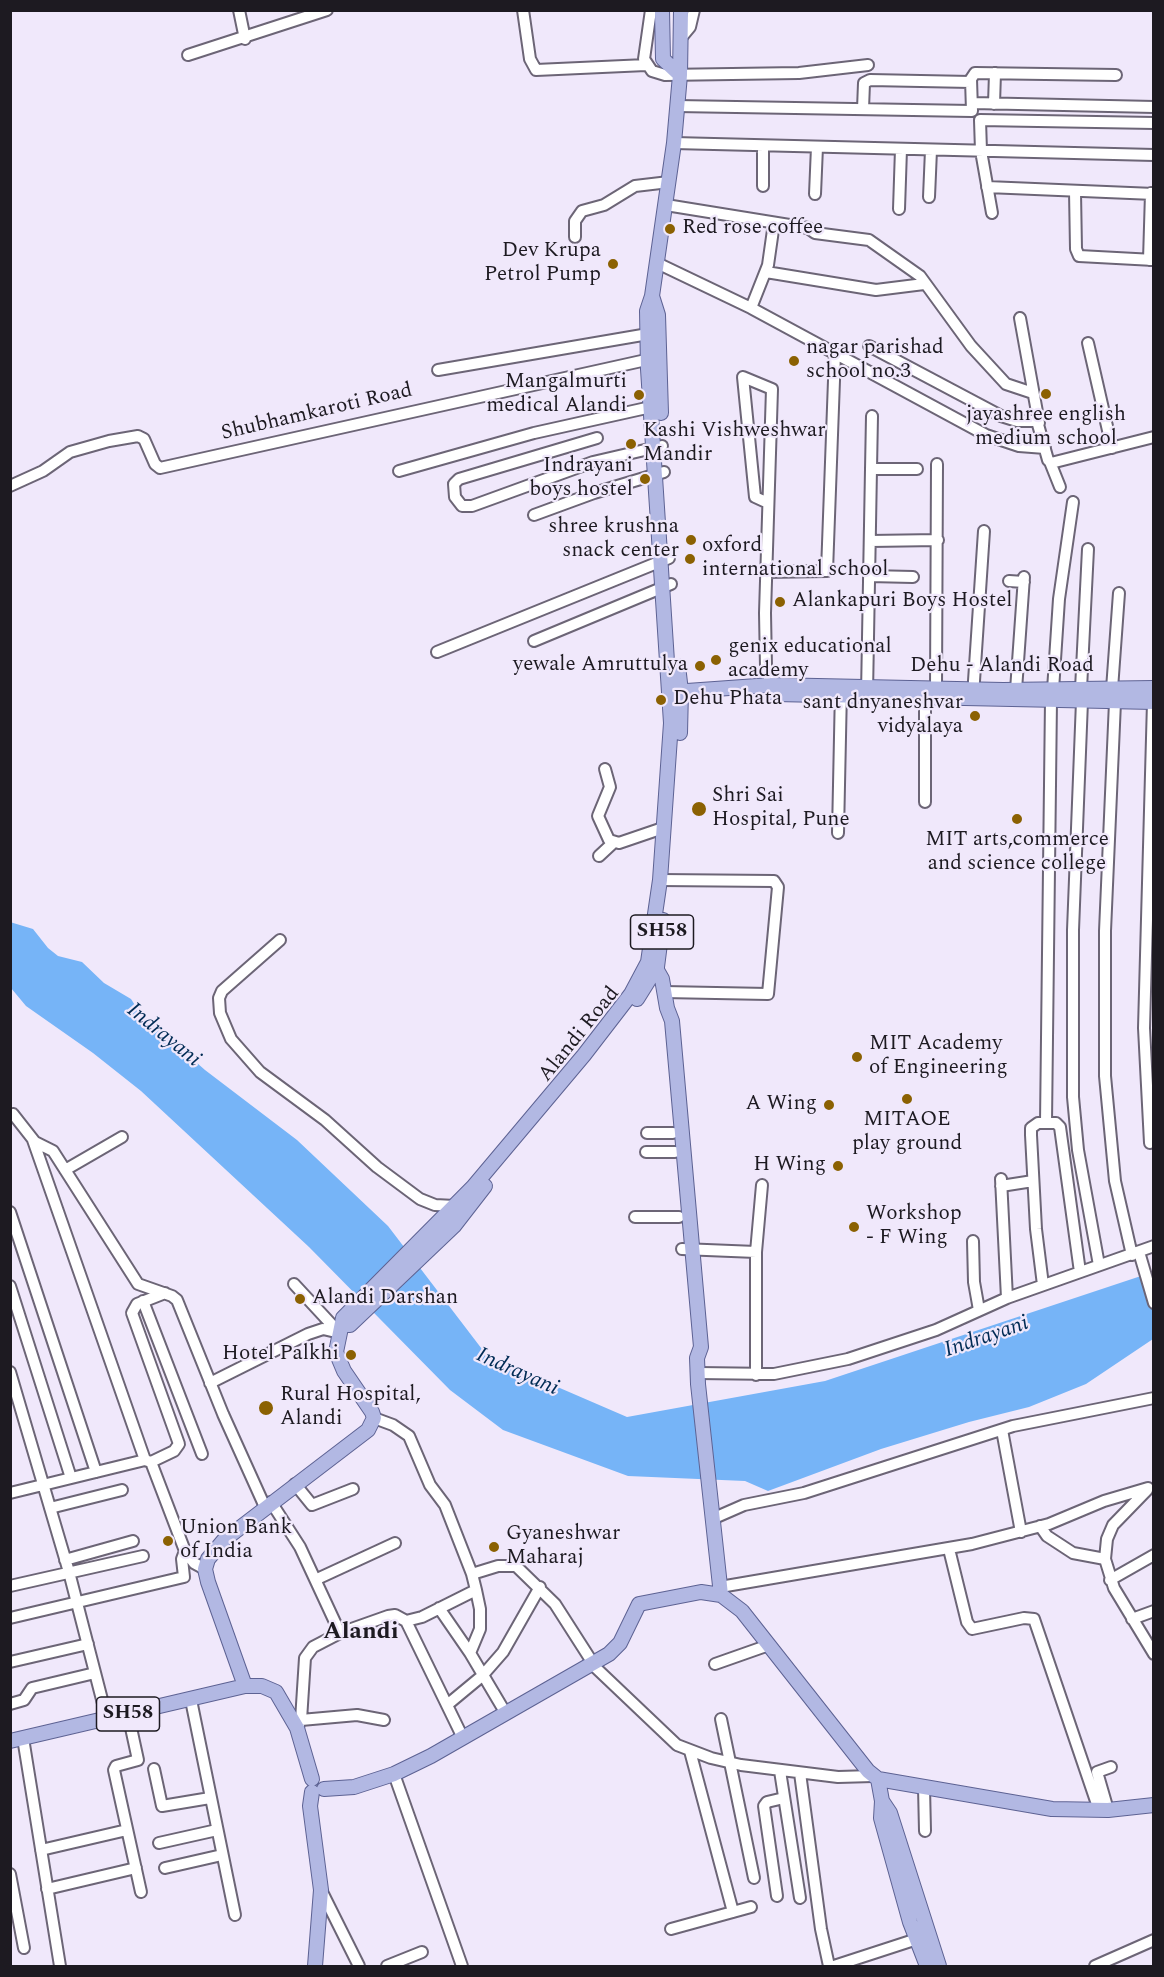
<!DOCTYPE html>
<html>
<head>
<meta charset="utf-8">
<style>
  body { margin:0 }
  #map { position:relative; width:1164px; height:1977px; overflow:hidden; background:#f0e8fb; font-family:Spectral,serif }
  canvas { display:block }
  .frame { position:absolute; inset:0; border:12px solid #1d1a21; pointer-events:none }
</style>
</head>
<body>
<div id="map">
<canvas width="1164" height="1977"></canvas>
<div class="frame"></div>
</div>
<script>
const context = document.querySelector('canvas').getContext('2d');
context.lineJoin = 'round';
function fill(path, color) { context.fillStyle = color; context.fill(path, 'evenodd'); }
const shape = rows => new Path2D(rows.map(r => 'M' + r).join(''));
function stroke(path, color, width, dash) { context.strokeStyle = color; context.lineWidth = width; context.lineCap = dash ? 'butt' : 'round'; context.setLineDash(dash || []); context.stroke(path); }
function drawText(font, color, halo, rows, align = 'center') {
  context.font = font + ' Spectral,serif'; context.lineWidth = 4.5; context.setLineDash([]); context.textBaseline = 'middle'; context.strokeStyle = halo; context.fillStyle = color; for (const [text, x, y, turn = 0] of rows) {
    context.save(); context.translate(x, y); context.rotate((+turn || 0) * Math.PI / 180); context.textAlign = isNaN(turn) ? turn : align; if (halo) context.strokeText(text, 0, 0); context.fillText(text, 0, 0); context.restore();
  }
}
fill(shape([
  [10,922,33,929,48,948,58,956,82,962,104,983,131,999,140,1013,205,1070,297,1140,388,1226,488,1357,627,1417,825,1381,1153,1272,1153,1339,1086,1384,1029,1407,969,1422,881,1449,768,1491,745,1481,628,1476,503,1430,450,1390,309,1247,141,1091,93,1053,26,1006,11,988]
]), '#76b4f7');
const minor = shape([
  [239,10,245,39],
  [523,10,530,59,536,70,646,65],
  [651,10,644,59,652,71,665,75,799,73,868,65],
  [680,39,690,27,694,10],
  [188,55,327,10],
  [973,103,1154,107],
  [994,104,995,73],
  [677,106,972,111,971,79,975,73,1116,75],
  [863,109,864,83,870,80,971,82],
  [674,143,1154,155],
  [763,186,763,147],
  [987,187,1154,194],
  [1075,192,1076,249,1079,256,1154,260],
  [815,194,817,147],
  [929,197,931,150],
  [666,205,808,228,815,233,869,240,920,276,971,346,1006,384,1033,393],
  [899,209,901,149],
  [992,213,981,151,980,120,1154,123],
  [575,237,575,221,582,211,604,205,635,186,669,182],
  [1149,260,1151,193],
  [657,263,751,308,986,435,1019,446,1045,448],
  [766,272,876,290,924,284],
  [751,308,768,265,774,223],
  [1020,318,1039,423],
  [1088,343,1112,448],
  [869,346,1001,416,1017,421,1037,421,1048,460,1051,463,1154,437],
  [438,370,654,333],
  [597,438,459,479,454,484,455,497,462,506,472,506,593,462,662,446],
  [1050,462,1060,487],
  [871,469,872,416],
  [399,471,534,433,651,407,658,407],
  [10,486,43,471,70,452,109,441,138,436,144,439,155,464,160,468,655,358],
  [768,503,755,497,743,377,772,389,765,613,766,667,771,685],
  [534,515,594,493,664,472],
  [870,541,938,540],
  [766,572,827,571,835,353],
  [869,576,913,577],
  [1009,581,1024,582],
  [534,641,671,584],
  [437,652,669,558],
  [936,688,937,464],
  [1081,689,1088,549],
  [1112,689,1119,593],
  [1016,690,1024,577],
  [1053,690,1059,599,1073,502],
  [867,694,871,469,917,469],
  [973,696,984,531],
  [925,698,925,802],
  [1082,701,1073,930,1073,1097,1078,1150,1099,1265],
  [1115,702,1105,931,1105,1076,1115,1181,1132,1255],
  [605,769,610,787,598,816,609,840,619,843,663,828],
  [838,833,841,689],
  [599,856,613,843],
  [660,880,774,881,778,887,768,994,664,992],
  [280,940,222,991,219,998,220,1013,231,1039,260,1072,325,1120,377,1167,420,1199,435,1205,455,1206],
  [13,1114,35,1142,53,1151,138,1284,172,1296,177,1300,223,1414,265,1507],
  [1046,1122,1051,700],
  [647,1133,673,1133],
  [33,1140,145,1460],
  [1150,1143,1144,1028,1153,702],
  [646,1152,675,1152],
  [65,1170,122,1137],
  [1001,1179,1007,1298],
  [1001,1186,1033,1181],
  [10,1212,96,1472],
  [635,1217,679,1217],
  [973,1241,974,1282,979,1310],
  [682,1249,756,1252,762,1185],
  [756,1252,756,1375],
  [1139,1252,1154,1303],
  [294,1284,332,1325,340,1330],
  [1043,1285,1036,1229,1031,1135,1031,1128,1038,1123,1056,1123,1060,1127,1080,1272],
  [10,1286,71,1478],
  [143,1301,202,1454],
  [10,1372,69,1572,107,1719],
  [698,1373,774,1374,848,1359,936,1330,1007,1298,1154,1246],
  [210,1383,308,1334,323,1329,340,1333],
  [374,1418,393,1425,409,1436,430,1485,445,1505,472,1574,498,1566,516,1566,555,1604,596,1668,677,1745,711,1758,741,1765,838,1777,873,1776],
  [1002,1430,1021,1532],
  [151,1462,174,1451,179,1444,132,1313,137,1304,165,1293],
  [295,1484,312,1505,353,1489],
  [1147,1490,1113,1525,1107,1539,1105,1559,1114,1588,1154,1654],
  [10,1493,145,1460,151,1462,185,1551,194,1563,205,1569],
  [271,1502,300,1547,340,1633,388,1616,395,1615,406,1621,422,1617,476,1590,472,1574],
  [50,1508,122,1490],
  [712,1519,744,1505,804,1493,1013,1426,1154,1398],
  [1040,1526,1047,1536,1073,1553,1105,1559],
  [949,1549,967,1622,972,1629,1024,1618,1034,1619,1099,1810],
  [65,1560,133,1541],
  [317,1579,395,1543],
  [1110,1580,1154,1555],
  [10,1586,143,1556],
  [720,1587,972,1544,1049,1524,1104,1501,1148,1488],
  [476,1590,480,1609,480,1629,470,1653,505,1712],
  [439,1608,470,1653],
  [10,1618,184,1577,182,1559,185,1551],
  [1132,1619,1154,1611],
  [406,1621,463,1738],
  [10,1662,88,1644],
  [715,1664,769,1645],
  [191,1700,235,1915],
  [10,1704,24,1700,32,1688,95,1673],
  [447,1705,482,1676,503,1652,540,1587],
  [128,1714,138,1760,116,1766,114,1770,141,1892],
  [721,1719,754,1878],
  [301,1720,357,1715,384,1720],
  [297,1728,301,1720,305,1658,313,1647,340,1633],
  [23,1738,60,1966],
  [690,1751,733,1912],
  [154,1769,162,1806,210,1798],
  [780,1771,800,1898],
  [800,1773,821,1929,829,1966],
  [394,1774,462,1966],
  [924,1787,925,1831],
  [1108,1810,1097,1772,1111,1767],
  [159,1843,217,1830],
  [41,1850,127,1830],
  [165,1868,222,1855],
  [10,1874,24,1948],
  [47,1889,136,1868],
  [321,1890,359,1966],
  [777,1896,764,1806,767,1802,784,1798],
  [671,1929,751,1907],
  [387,1966,422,1952],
  [834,1966,917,1939],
  [1095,1966,1154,1940]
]);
const major = shape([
  [662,10,663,59,680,75],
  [652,296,658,315,661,413],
  [678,666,681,691,680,733],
  [673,692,771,685,1003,690,1154,688],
  [775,694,1154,702],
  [654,965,662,979,667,1008,672,1021,701,1347,697,1358,698,1384,721,1595],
  [637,999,657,967,663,920],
  [343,1325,350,1325,454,1226,485,1186],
  [245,1686,208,1582,205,1569,208,1559,224,1540,368,1430,374,1418,372,1412,344,1371,336,1352,343,1318,473,1187,584,1055,631,994,648,962,660,880,671,723,648,369,647,311,652,296,674,143,680,75,681,10],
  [10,1741,245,1686,262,1686,276,1692,297,1728,312,1779],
  [878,1779,882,1801,881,1818,910,1922,927,1966],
  [324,1789,354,1787,394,1774,431,1756,609,1654,620,1643,639,1604,701,1592,721,1595,742,1611,868,1771,878,1779,1052,1809,1108,1810,1154,1805],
  [312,1792,310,1806,321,1890,315,1966],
  [882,1801,890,1813,939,1966]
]);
stroke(minor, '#6c6576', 14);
stroke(major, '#5d6293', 16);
stroke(minor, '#fff', 10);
stroke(major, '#b2b8e3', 14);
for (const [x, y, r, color] of [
  [670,229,6,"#8b6102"],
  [613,264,6,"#8b6102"],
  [794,361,6,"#8b6102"],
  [1046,394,6,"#8b6102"],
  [639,395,6,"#8b6102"],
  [631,444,6,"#8b6102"],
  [645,479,6,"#8b6102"],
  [691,540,6,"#8b6102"],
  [690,559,6,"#8b6102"],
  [780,602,6,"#8b6102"],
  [716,660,6,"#8b6102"],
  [700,666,6,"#8b6102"],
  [661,700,6,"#8b6102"],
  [975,716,6,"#8b6102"],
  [699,809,8,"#8b6102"],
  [1017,819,6,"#8b6102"],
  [857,1057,6,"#8b6102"],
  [907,1099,6,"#8b6102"],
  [829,1105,6,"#8b6102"],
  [838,1166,6,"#8b6102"],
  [854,1227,6,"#8b6102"],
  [300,1299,6,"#8b6102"],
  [351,1355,6,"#8b6102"],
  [266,1408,8,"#8b6102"],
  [168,1541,6,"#8b6102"],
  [494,1547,6,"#8b6102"]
]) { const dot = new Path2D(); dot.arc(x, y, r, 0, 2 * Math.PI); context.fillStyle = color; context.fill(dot); stroke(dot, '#f0e8fb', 2); }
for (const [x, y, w] of [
  [662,932,63],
  [128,1714,63]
]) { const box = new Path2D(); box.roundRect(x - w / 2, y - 17, w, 34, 4.5); context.fillStyle = '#f0e8fb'; context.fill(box); stroke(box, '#1d1a21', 1.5); }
drawText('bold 20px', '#1d1a21', null, [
  ["SH58",662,932],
  ["SH58",128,1714]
]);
drawText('21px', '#1d1a21', '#f0e8fb', [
  ["Red rose coffee",682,229],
  ["Dev Krupa",601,252,"right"],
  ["Petrol Pump",601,276,"right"],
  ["nagar parishad",806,349],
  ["school no.3",806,373],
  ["Mangalmurti",627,383,"right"],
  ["medical Alandi",627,407,"right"],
  ["jayashree english",1046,416,"center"],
  ["medium school",1046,440,"center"],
  ["Kashi Vishweshwar",643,432],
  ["Mandir",643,456],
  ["Indrayani",633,467,"right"],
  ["boys hostel",633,491,"right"],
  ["shree krushna",679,528,"right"],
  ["snack center",679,552,"right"],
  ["oxford",702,547],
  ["international school",702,571],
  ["Alankapuri Boys Hostel",792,602],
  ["genix educational",728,648],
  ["academy",728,672],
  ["yewale Amruttulya",688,666,"right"],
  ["Dehu Phata",673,700],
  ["sant dnyaneshvar",963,704,"right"],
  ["vidyalaya",963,728,"right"],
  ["Shri Sai",712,797],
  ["Hospital, Pune",712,821],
  ["MIT arts,commerce",1017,841,"center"],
  ["and science college",1017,865,"center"],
  ["MIT Academy",869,1045],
  ["of Engineering",869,1069],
  ["A Wing",817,1105,"right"],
  ["MITAOE",907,1121,"center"],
  ["play ground",907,1145,"center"],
  ["H Wing",826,1166,"right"],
  ["Workshop",866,1215],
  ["- F Wing",866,1239],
  ["Alandi Darshan",312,1299],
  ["Hotel Palkhi",339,1355,"right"],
  ["Rural Hospital,",280,1396],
  ["Alandi",280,1420],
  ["Union Bank",180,1529],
  ["of India",180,1553],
  ["Gyaneshwar",506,1535],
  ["Maharaj",506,1559]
], 'left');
drawText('21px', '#1d1a21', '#f0e8fb', [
  ["Shubhamkaroti Road",317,413,-13],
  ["Dehu - Alandi Road",1002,667],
  ["Alandi Road",580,1035,-51]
]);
drawText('italic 22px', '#002b54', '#f0e8fb', [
  ["Indrayani",163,1036,39],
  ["Indrayani",987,1338,-19],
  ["Indrayani",517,1373,24]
]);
drawText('bold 24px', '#1d1a21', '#f0e8fb', [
  ["Alandi",361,1633]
]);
</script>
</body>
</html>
